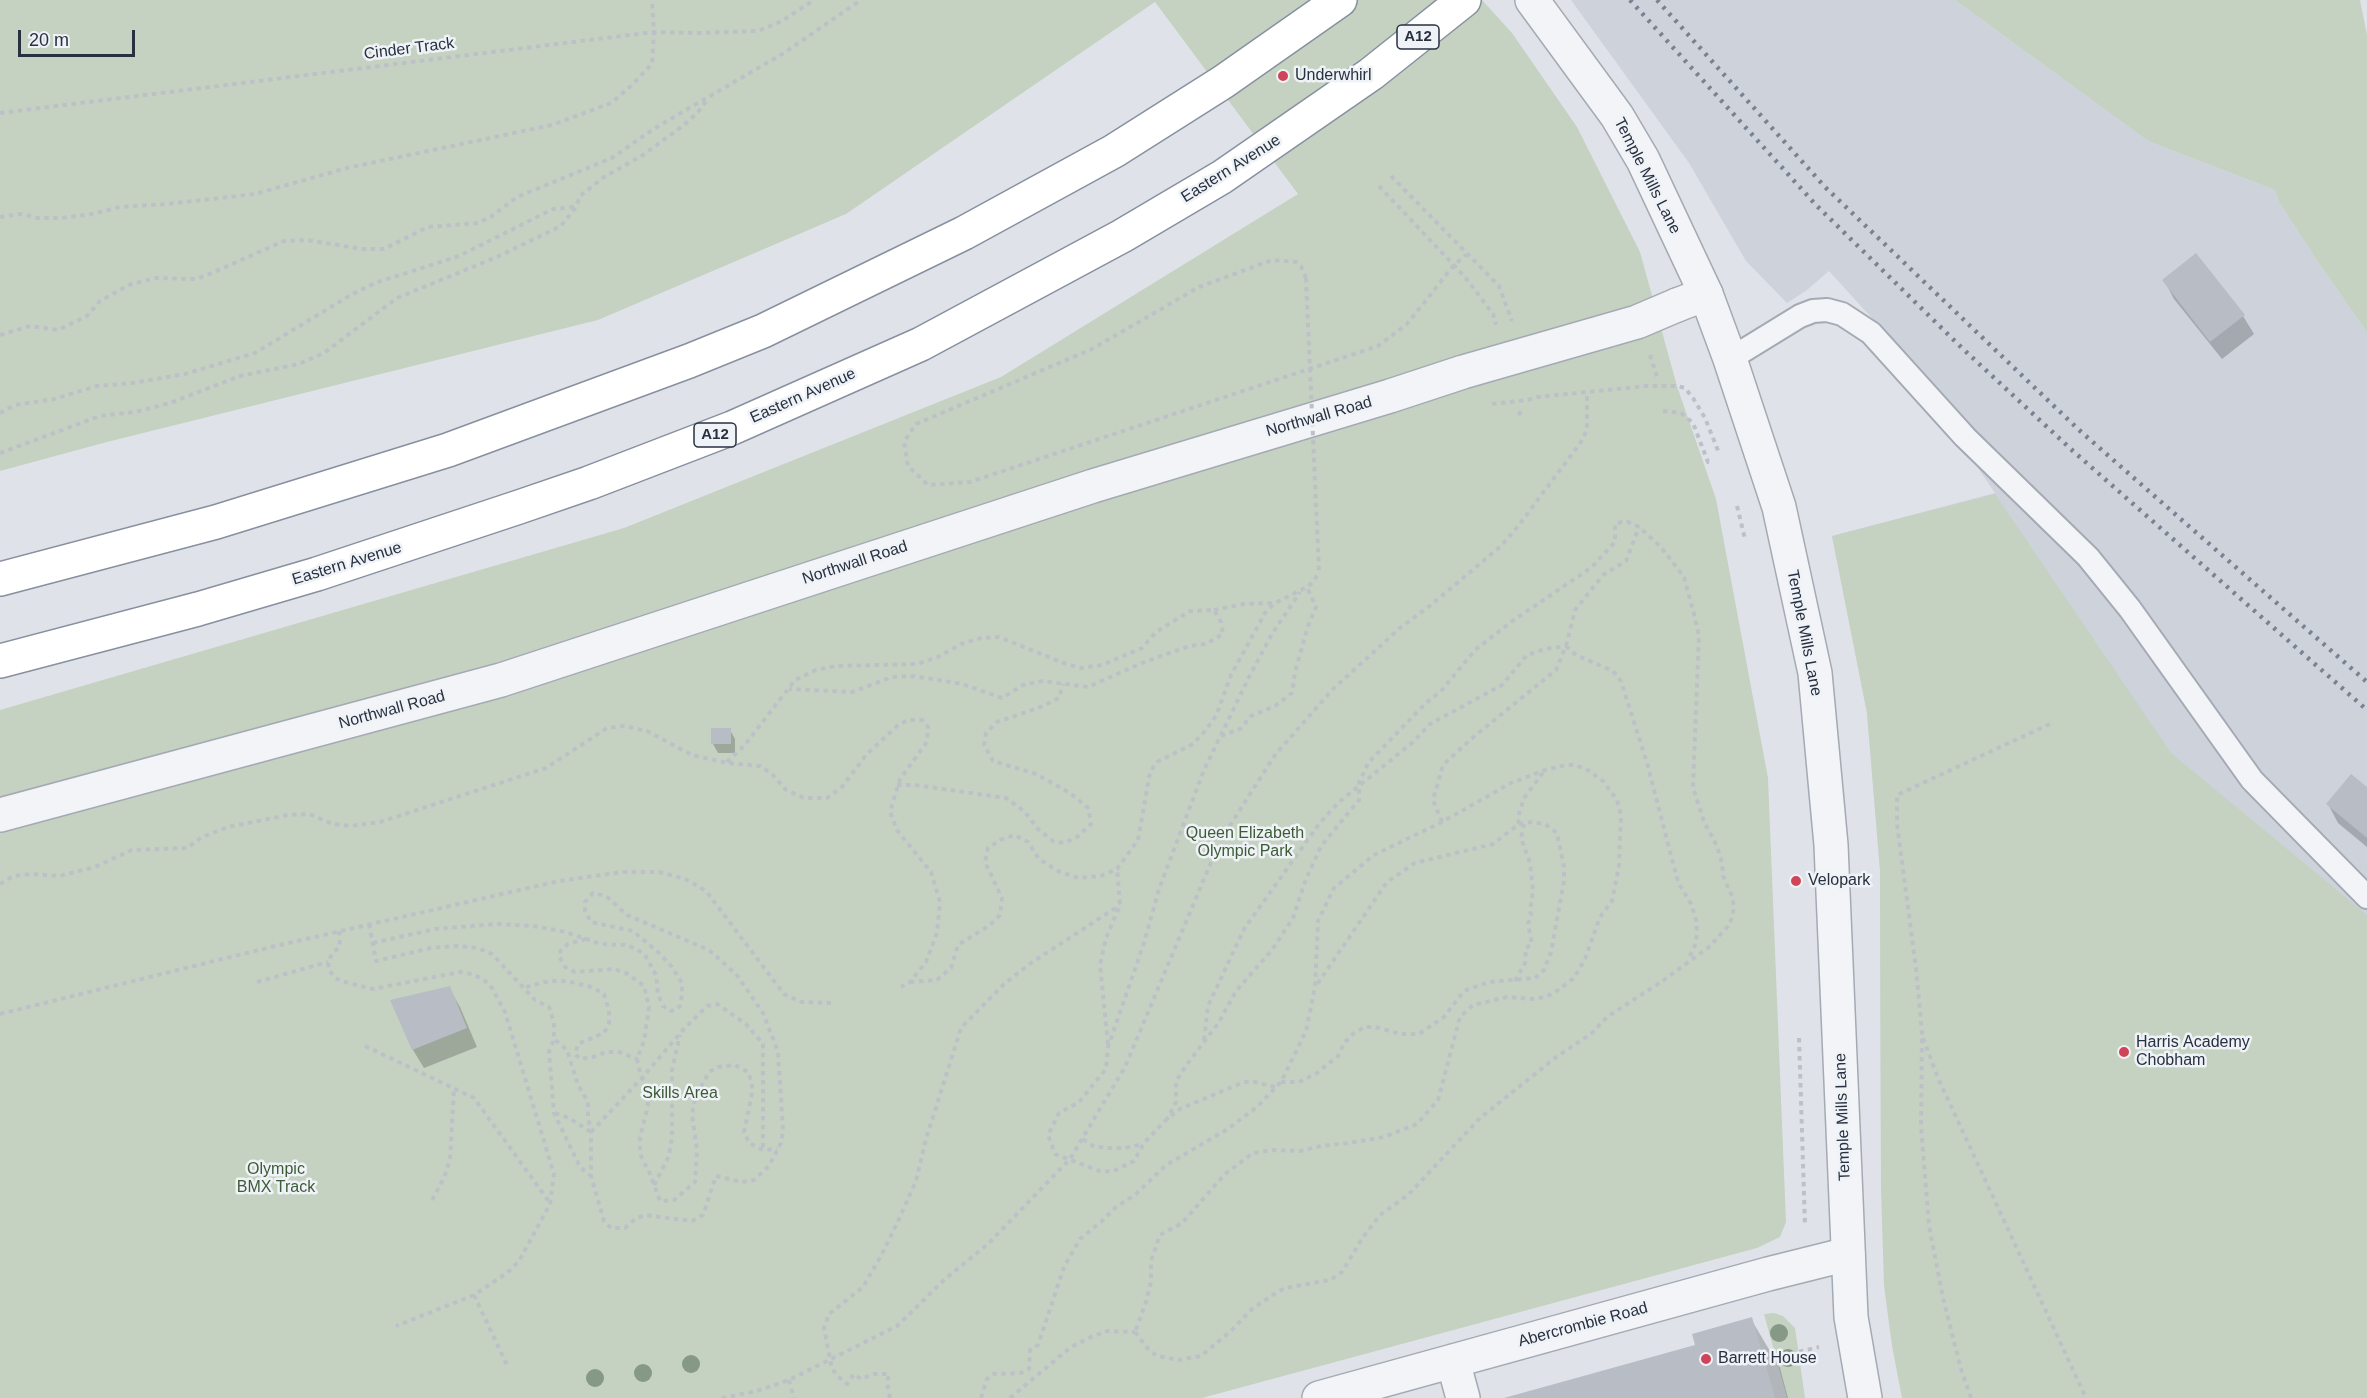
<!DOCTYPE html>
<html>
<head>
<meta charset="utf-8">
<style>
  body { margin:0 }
  #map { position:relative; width:2367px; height:1398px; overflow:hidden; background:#dfe3e9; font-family:Arial,sans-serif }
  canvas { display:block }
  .scale { position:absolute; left:18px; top:30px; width:117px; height:27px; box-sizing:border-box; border:3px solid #283140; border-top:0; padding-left:8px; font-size:18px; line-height:21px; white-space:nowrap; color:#283140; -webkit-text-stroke:4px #eff2f6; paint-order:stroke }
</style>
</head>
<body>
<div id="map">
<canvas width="2367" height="1398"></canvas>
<div class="scale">20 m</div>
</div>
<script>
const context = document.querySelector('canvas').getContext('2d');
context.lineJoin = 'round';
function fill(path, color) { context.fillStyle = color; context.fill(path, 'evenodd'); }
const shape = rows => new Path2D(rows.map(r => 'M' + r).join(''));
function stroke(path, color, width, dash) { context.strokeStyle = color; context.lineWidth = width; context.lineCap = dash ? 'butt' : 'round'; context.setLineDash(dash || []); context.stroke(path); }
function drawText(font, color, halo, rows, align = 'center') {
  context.font = font + ' Arial,sans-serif'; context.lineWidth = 5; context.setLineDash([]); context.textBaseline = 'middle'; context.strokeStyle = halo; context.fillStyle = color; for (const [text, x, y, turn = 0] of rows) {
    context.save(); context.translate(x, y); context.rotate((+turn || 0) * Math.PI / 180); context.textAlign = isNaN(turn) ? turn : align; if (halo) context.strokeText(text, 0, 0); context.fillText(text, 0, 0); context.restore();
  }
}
fill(shape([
  [1571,0,1955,0,2148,141,2275,190,2279,202,2318,262,2367,332,2367,1398,1881,1189,1880,870,1867,713,1832,536,1995,493,1890,338,1829,271,1807,290,1787,303,1746,261,1689,163]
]), '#cdd2db');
fill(shape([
  [0,0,1482,0,1512,33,1577,127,1640,252,1677,386,1716,499,1768,778,1786,1222,1780,1237,1757,1248,1202,1398,0,1398,0,710,624,528,1001,377,1298,194,1155,2,846,214,598,320,107,442,0,471],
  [1955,0,2360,0,2367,35,2367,332,2318,262,2279,202,2275,190,2148,141],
  [1995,494,2171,753,2367,915,2367,1398,1902,1398,1892,1346,1884,1286,1881,1189,1880,870,1867,713,1832,536],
  [1774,1313,1783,1316,1795,1328,1805,1398,1787,1398,1764,1314]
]), '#c5d2c1');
fill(shape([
  [2164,280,2243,316,2254,334,2222,359,2174,299],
  [730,730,735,739,735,753,718,753,713,744],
  [2367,789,2367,847,2338,823,2328,804],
  [449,988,460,1007,477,1047,424,1068,413,1050],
  [1751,1319,1780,1368,1788,1398,1507,1398,1697,1346]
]), '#0003');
fill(shape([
  [2196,253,2245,315,2210,342,2162,280],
  [711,728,731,728,731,744,711,744],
  [2351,774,2367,787,2367,838,2326,804],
  [450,986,467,1028,412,1050,390,1000],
  [1752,1317,1775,1398,1504,1398,1695,1345,1692,1334]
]), '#b7bcc5');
const service = shape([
  [1730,359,1800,316,1813,311,1827,310,1842,314,1871,333,1965,437,2088,557,2130,609,2252,780,2367,897]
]);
const pedestrian = shape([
  [0,815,501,680,1093,486,1390,396,1463,372,1637,322,1677,305]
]);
const minor = shape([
  [1677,305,1706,294],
  [1453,1361,1463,1398],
  [1319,1398,1768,1274,1848,1254]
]);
const tertiary = shape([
  [1532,0,1617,116,1643,160,1706,294,1730,359,1779,507,1815,673,1831,845,1851,1317,1865,1398]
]);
const trunk = shape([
  [0,579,216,522,448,450,689,361,763,331,964,233,1114,151,1223,82,1340,0],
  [0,661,198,609,317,574,519,507,589,483,732,428,921,344,1122,236,1222,177,1371,74,1464,0]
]);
stroke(service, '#a4aab3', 26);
stroke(pedestrian, '#a4aab3', 36);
stroke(minor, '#a4aab3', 36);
stroke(tertiary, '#a4aab3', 36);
stroke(trunk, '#87909f', 36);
stroke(shape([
  [0,113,654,32,700,33,758,31,782,21,814,0],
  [1391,176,1499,286,1512,321],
  [1379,186,1465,277,1493,314,1496,325],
  [0,217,22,214,38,218,59,218,88,215,120,207,167,204,255,194,347,168,552,125,611,103,631,86,652,64,654,32,652,0],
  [1306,278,1301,266,1296,262,1272,260,1199,287,1092,349,916,424,904,442,908,466,928,485,970,482,1378,346,1407,324,1454,265,1466,255],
  [0,335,30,326,58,330,87,316,100,301,129,285,155,278,195,279,205,276,284,241,307,240,362,249,384,249,428,227,478,223,492,216,517,197,612,158,655,128,784,53,861,0],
  [1650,355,1657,377],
  [1492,404,1528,400,1537,397,1647,386,1677,386,1685,388,1693,398,1705,418,1719,453],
  [1519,411,1521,418],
  [1663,411,1681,413,1693,423,1708,462,1713,461],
  [0,413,15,405,54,399,97,386,132,383,185,374,255,353,349,296,375,283,459,256,553,209,575,207],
  [0,453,100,416,135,412,170,403,240,376,299,364,324,353,397,298,497,257,561,226,576,207,580,196,604,177,643,155,684,125,698,112,707,100],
  [1737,506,1745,539],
  [1214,610,1244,604,1274,603],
  [1566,646,1576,655,1613,671,1621,681,1647,763,1678,882,1691,904,1697,923,1696,943,1688,960],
  [1221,736,1240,729,1251,716,1275,706,1292,693,1295,672,1308,626,1316,607,1307,587],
  [727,762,744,746,795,680,816,670,836,666,917,664,938,657,961,644,981,638,999,637,1066,664,1081,668,1102,665,1142,648,1156,632,1190,611,1214,610,1221,622,1223,634,1206,644,1189,646,1142,663,1088,687,1043,681,1023,685,1002,698,962,684,914,676,892,677,852,692,789,689],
  [897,785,915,785,1006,798,1024,811,1038,829,1053,841,1064,843,1077,837,1091,824,1088,808,1070,793,1036,774,993,761,984,745,986,733,997,722,1041,707,1059,698,1063,684],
  [1442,822,1433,800,1443,765,1471,739,1556,670,1566,646,1575,610,1603,575,1626,561,1639,527],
  [1519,824,1518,817,1524,798,1545,770],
  [0,884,13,876,31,874,59,876,95,867,132,850,187,848,202,837,228,827,288,815,309,814,333,824,350,826,380,822,546,768,607,728,624,726,647,731,692,755,727,763,760,766,772,774,786,790,804,798,827,798,842,787,866,755,898,725,908,720,922,720,928,727,927,742,900,779,890,812,897,830,931,872,940,902,937,933,926,962,910,982,901,987],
  [369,924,376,961,431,948,456,946,478,948,492,954,535,1000,549,1007,554,1023,554,1039,549,1052,554,1113,580,1167,591,1176],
  [339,931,340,946,332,954,328,962,329,970,335,978,341,981,373,989,460,972,472,974,483,979,492,988,505,1012,554,1174,550,1204,519,1261,507,1273,474,1295,396,1326],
  [586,939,568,944,561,950,559,956,565,967,575,972,614,969,628,974,644,986,649,1007,644,1041,637,1059,640,1072,648,1091,648,1106,640,1137,640,1154,650,1174,660,1201,674,1200,695,1182,697,1150,692,1115,695,1098,709,1072,718,1067,735,1065,748,1072,752,1083,752,1093,744,1132,749,1143,763,1150,777,1149],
  [373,943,435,929,497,924,533,926,566,932,601,944,624,945,635,948,645,955,656,975,658,994,663,1006,671,1011,676,1010,680,1006,682,994,682,983,672,967,658,952,633,931,591,922,585,911,585,902,593,893,606,896,627,915,709,950,736,974,763,1013,778,1052,783,1130,781,1143,769,1166,754,1180,742,1182,716,1176,703,1215,692,1221,645,1215,635,1219,625,1228,611,1228,604,1221,591,1176,591,1132,588,1117,588,1102,578,1085,567,1050,554,1039],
  [1515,981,1525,963,1526,948,1532,944,1528,924,1531,915,1530,910,1533,891,1530,863,1521,838,1524,824],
  [257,982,328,962],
  [910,982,937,980,951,968,958,945,990,925,1000,915,1002,898,985,862,988,848,1000,840,1015,835,1028,842,1039,859,1058,871,1078,878,1101,876,1117,869,1138,840,1150,772,1157,762,1193,744,1205,731,1216,716,1231,675,1265,613,1275,603,1307,587,1313,582,1319,572],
  [526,987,549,981,567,981,591,987,604,994,609,1011,609,1024,604,1033,578,1044,575,1054,580,1059,593,1057,606,1052,619,1052,637,1059],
  [0,1014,271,947,559,881,622,872,659,872,685,879,706,891,784,994,801,1002,831,1003],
  [1799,1038,1805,1226],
  [1923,1038,1938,1078,2086,1398],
  [1204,1040,1208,1006,1244,929,1319,824,1338,803,1413,742,1430,724,1502,685,1527,655,1545,649,1566,646],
  [1108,1044,1100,965,1106,938,1120,905,1117,869],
  [365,1046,474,1098,550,1203],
  [1281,1082,1299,1082,1317,1073,1338,1056,1344,1043,1353,1034,1364,1027,1375,1027,1401,1034,1419,1034,1444,1017,1464,991,1489,982,1535,978,1544,970,1551,952,1564,881,1564,867,1557,833,1545,824,1532,822,1519,824,1493,844,1415,863,1387,882,1316,986],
  [1275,1087,1255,1082,1244,1082,1180,1109,1167,1119,1144,1143,1134,1161,1116,1170,1102,1172,1055,1154,1048,1135,1059,1113,1079,1102,1106,1069,1108,1047,1143,946,1159,889,1204,770,1249,677,1272,634,1300,592],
  [555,1113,569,1118,591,1132],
  [591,1132,642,1078,682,1031,707,1006,717,1004,746,1024,763,1044,763,1150],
  [1083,1139,1093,1146,1107,1148,1125,1148,1143,1144],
  [654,1185,669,1156,672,1137,672,1070,680,1035],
  [432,1200,444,1178,450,1159,454,1089],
  [474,1295,507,1365],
  [1135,1332,1149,1350,1157,1356,1179,1360,1201,1356,1231,1331,1252,1309,1276,1293,1285,1288,1330,1280,1342,1272,1363,1237,1380,1215,1408,1195,1480,1118,1555,1058,1592,1033,1607,1017,1664,980,1709,947,1730,924,1734,908,1732,896,1723,876,1722,863,1717,846,1704,822,1693,787,1699,636,1695,618,1684,577,1660,546,1639,527,1628,522,1621,522,1615,524,1615,542,1592,567,1511,622,1475,650,1442,690,1425,704,1368,763,1359,783,1359,800,1321,846,1306,879,1293,918,1272,950,1236,991,1219,1022,1185,1067,1176,1081,1176,1102,1167,1119],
  [1764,1360,1819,1347],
  [789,1380,794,1398],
  [722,1398,757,1391,789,1380,897,1326,944,1280,988,1244,1070,1159,1125,1067,1220,841,1275,755,1333,689,1400,628,1431,605,1501,546,1519,525,1581,442,1587,430,1587,392],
  [890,1398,887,1383,889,1374,874,1374,861,1379,854,1374,847,1384,841,1379,832,1369,824,1328,829,1314,863,1287,882,1254,899,1219,916,1181,926,1139,961,1028,1004,984,1031,963,1120,905],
  [981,1398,987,1379,993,1374,1021,1373,1029,1369,1030,1350,1038,1345,1064,1267,1080,1239,1102,1221,1115,1208,1136,1194,1166,1165,1228,1129,1258,1106,1281,1082,1306,1031,1315,987,1318,921,1334,888,1374,855,1442,822,1511,783,1545,770,1566,765,1575,765,1588,770,1603,781,1617,800,1621,815,1619,866,1612,901,1600,917,1585,959,1574,978,1554,993,1545,997,1533,999,1507,997,1473,1005,1460,1017,1438,1100,1417,1124,1384,1137,1349,1143,1321,1146,1300,1151,1273,1150,1253,1153,1225,1174,1182,1223,1160,1235,1151,1261,1151,1282,1146,1302,1135,1332],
  [1010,1398,1071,1347,1091,1337,1108,1331,1135,1332],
  [1971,1398,1961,1369,1943,1298,1929,1226,1921,1126,1922,1033,1916,968,1897,824,1897,795,2052,723]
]), '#bdc1c7', 4, [4.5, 4.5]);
stroke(service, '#f2f4f7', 22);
stroke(pedestrian, '#f2f4f7', 33);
stroke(minor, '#f2f4f7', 33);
stroke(tertiary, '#f2f4f7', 33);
stroke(trunk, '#fff', 33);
stroke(shape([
  [1630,0,1816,205,1962,348,2073,451,2367,710],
  [1657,0,1825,187,2079,430,2367,682]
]), '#798292', 4.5, [3, 6]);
stroke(shape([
  [1306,278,1319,572]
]), '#bdc1c7', 4, [4.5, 4.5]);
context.fillStyle = '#859986';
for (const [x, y] of [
  [1779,1333],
  [1788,1358],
  [691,1364],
  [643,1373],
  [595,1378]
]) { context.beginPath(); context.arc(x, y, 9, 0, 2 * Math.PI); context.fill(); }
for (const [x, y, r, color] of [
  [1283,76,6,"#ce4458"],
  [1796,881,6,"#ce4458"],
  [2124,1052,6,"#ce4458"],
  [1706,1359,6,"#ce4458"]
]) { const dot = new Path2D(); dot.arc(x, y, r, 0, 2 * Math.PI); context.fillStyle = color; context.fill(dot); stroke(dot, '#eff2f6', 2); }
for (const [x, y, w] of [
  [1418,37,42],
  [715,435,42]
]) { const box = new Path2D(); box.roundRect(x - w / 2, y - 12, w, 24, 4.5); context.fillStyle = '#eff2f6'; context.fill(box); stroke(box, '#283140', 1.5); }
drawText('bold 15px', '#283140', null, [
  ["A12",1418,37],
  ["A12",715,435]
]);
drawText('16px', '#283140', '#eff2f6', [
  ["Cinder Track",409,49,-7],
  ["Eastern Avenue",1231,169,-32],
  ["Temple Mills Lane",1647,176,63],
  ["Eastern Avenue",803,396,-24],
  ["Northwall Road",1319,417,-16],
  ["Northwall Road",855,563,-18],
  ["Eastern Avenue",347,564,-17],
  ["Temple Mills Lane",1804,633,79],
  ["Northwall Road",392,710,-15],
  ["Temple Mills Lane",1843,1117,-92],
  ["Abercrombie Road",1583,1325,-15]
]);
drawText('16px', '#283140', '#eff2f6', [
  ["Underwhirl",1295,76],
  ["Velopark",1808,881],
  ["Harris Academy",2136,1043],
  ["Chobham",2136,1061],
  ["Barrett House",1718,1359]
], 'left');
drawText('16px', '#3c5c35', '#eff2f6', [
  ["Queen Elizabeth",1245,834],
  ["Olympic Park",1245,852],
  ["Skills Area",680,1094],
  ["Olympic",276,1170],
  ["BMX Track",276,1188]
]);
</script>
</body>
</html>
